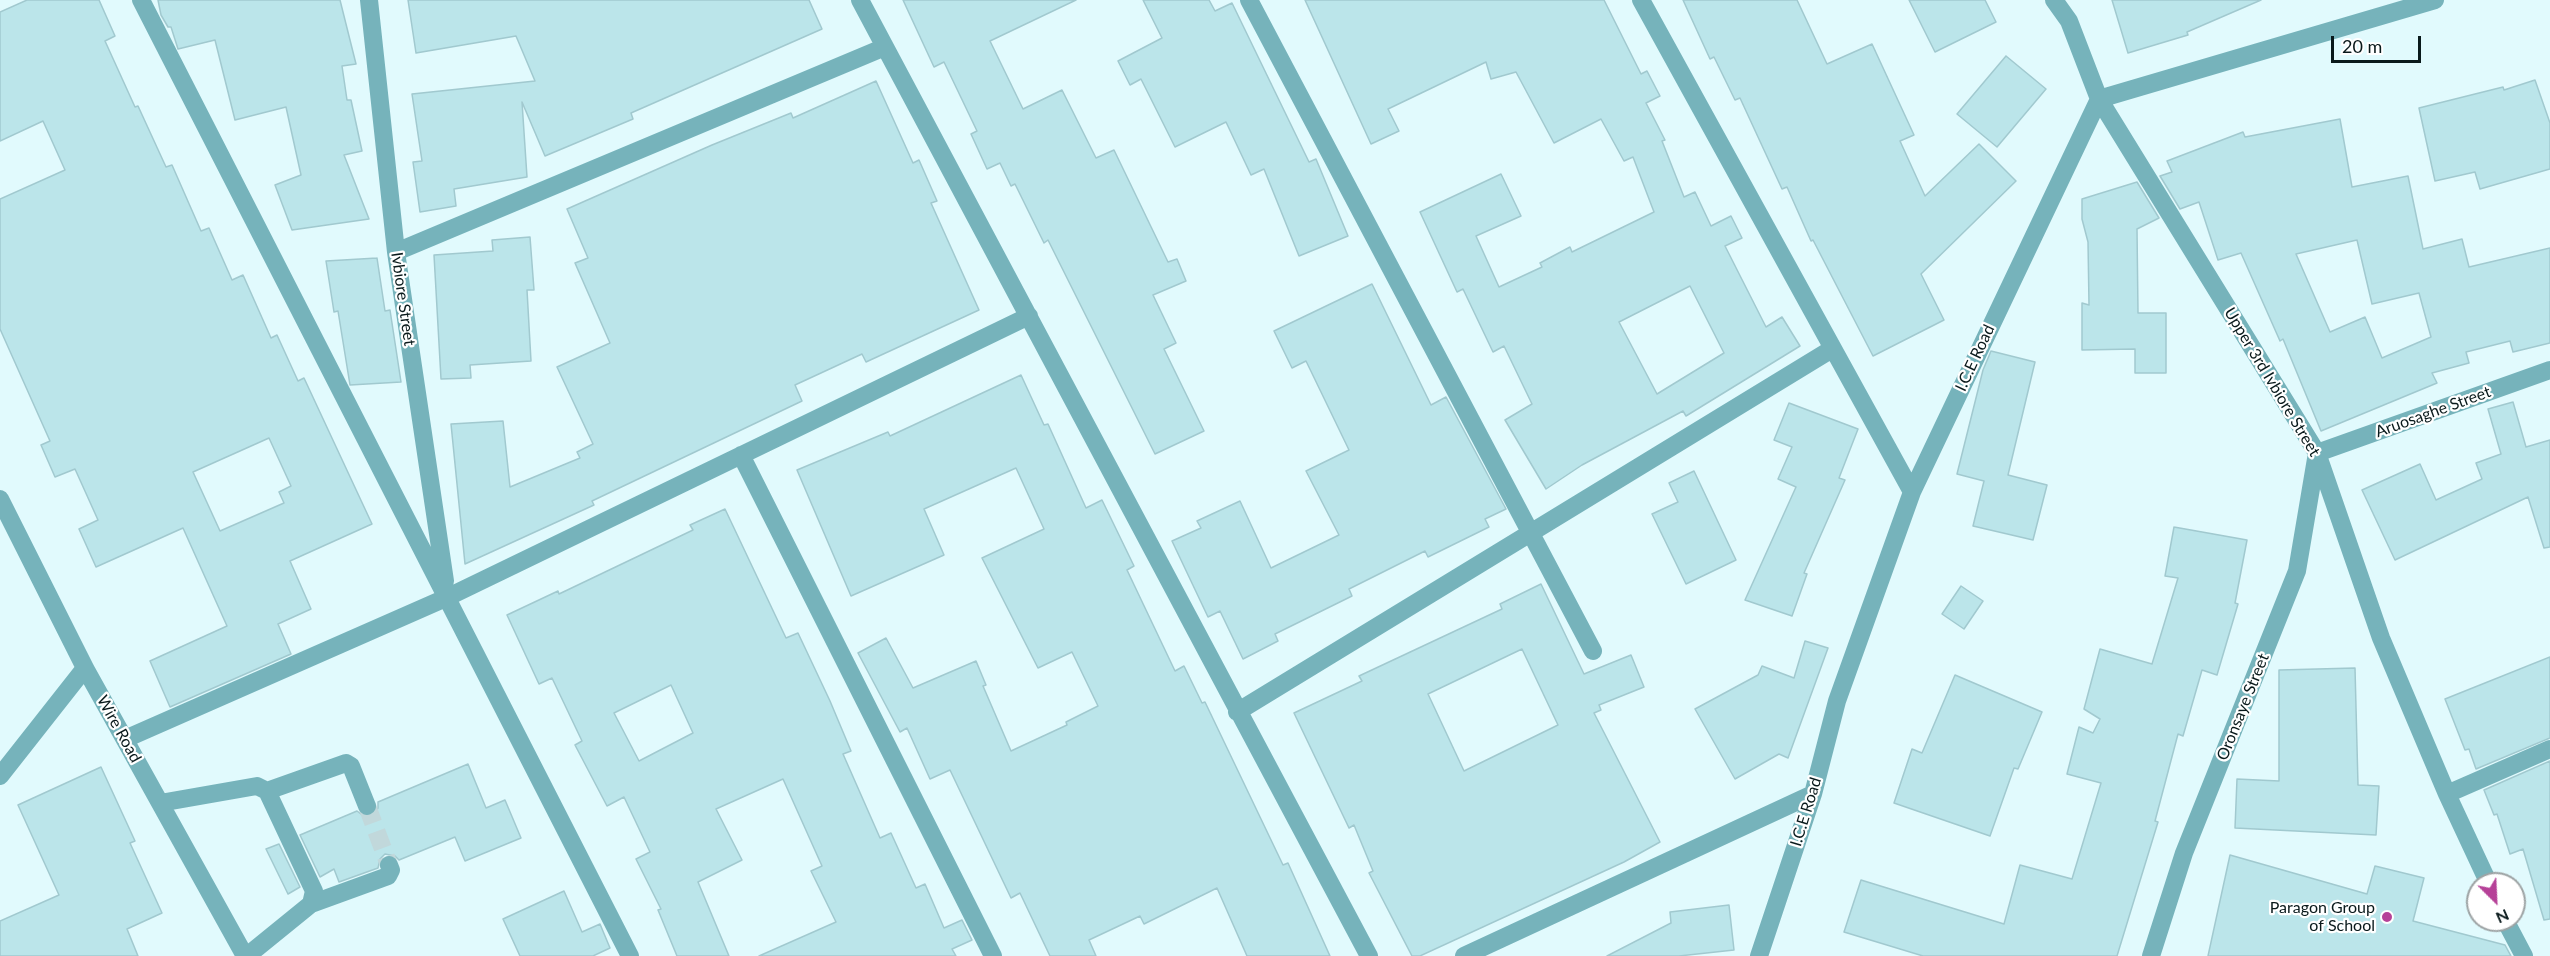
<!DOCTYPE html>
<html>
<head>
<meta charset="utf-8">
<style>
  body { margin:0 }
  #map { position:relative; width:2550px; height:956px; overflow:hidden; background:#e1fafd; font-family:Lato,sans-serif }
  canvas { display:block }
  .north { position:absolute; left:2466px; top:872px; width:60px; height:60px; box-sizing:border-box; background:#fff; border:2px solid #9da3a4; border-radius:50%; rotate:156deg; font-size:16px; font-weight:700; line-height:24px; text-align:center; color:#09191b }
  .north::after { content:''; display:block; margin:auto; width:21px; height:27px; background:#b64198; clip-path:polygon(50% 0,100% 100%,50% 72%,0 100%) }
  .scale { position:absolute; left:2331px; top:36px; width:90px; height:27px; box-sizing:border-box; border:3px solid #09191b; border-top:0; padding-left:8px; font-size:18px; line-height:21px; white-space:nowrap; color:#09191b; -webkit-text-stroke:4px #fff; paint-order:stroke }
</style>
</head>
<body>
<div id="map">
<canvas width="2550" height="956"></canvas>
<div class="north">N</div>
<div class="scale">20 m</div>
</div>
<script>
const context = document.querySelector('canvas').getContext('2d');
context.lineJoin = 'round';
function fill(path, color) { context.fillStyle = color; context.fill(path, 'evenodd'); }
const shape = rows => new Path2D(rows.map(r => 'M' + r).join(''));
function stroke(path, color, width, dash) { context.strokeStyle = color; context.lineWidth = width; context.lineCap = dash ? 'butt' : 'round'; context.setLineDash(dash || []); context.stroke(path); }
function drawText(font, color, halo, rows, align = 'center') {
  context.font = font + ' Lato,sans-serif'; context.lineWidth = 4.5; context.setLineDash([]); context.textBaseline = 'middle'; context.strokeStyle = halo; context.fillStyle = color; for (const [text, x, y, turn = 0] of rows) {
    context.save(); context.translate(x, y); context.rotate((+turn || 0) * Math.PI / 180); context.textAlign = isNaN(turn) ? turn : align; if (halo) context.strokeText(text, 0, 0); context.fillText(text, 0, 0); context.restore();
  }
}
const building = shape([
  [27,0,99,0,115,36,105,41,135,107,138,106,166,167,172,165,201,231,209,228,232,280,243,275,271,338,277,335,298,381,304,378,372,524,290,561,311,609,278,624,291,654,170,707,150,661,227,626,183,528,96,567,79,529,98,520,75,469,55,477,41,445,50,441,0,329,0,199,65,170,43,121,0,141,0,12,27,0],
  [269,438,291,486,279,492,284,503,220,531,193,472,269,438],
  [158,0,340,0,356,64,342,66,347,100,351,100,362,151,344,155,369,219,292,230,275,185,301,175,286,107,235,120,215,40,178,49,171,27,168,27,161,15,158,0],
  [408,0,809,0,822,29,631,113,633,119,545,156,522,102,527,177,454,189,456,206,420,212,413,162,422,161,412,94,535,81,516,36,416,53,408,0],
  [903,0,1076,0,990,41,1023,109,1062,90,1096,158,1114,150,1168,262,1177,259,1186,281,1153,295,1176,343,1164,349,1204,431,1155,454,1048,240,1044,243,1015,184,1011,186,1000,163,987,169,971,134,977,131,944,62,934,67,903,0],
  [1143,0,1209,0,1215,11,1232,3,1309,162,1316,159,1348,236,1299,256,1264,169,1251,175,1226,122,1175,147,1141,79,1130,85,1118,61,1162,38,1143,0],
  [1305,0,1604,0,1641,74,1647,71,1660,96,1646,103,1665,140,1662,141,1684,197,1695,192,1711,226,1731,216,1742,238,1725,246,1766,327,1782,317,1800,346,1686,416,1683,411,1582,465,1546,489,1505,420,1532,404,1504,346,1493,352,1463,289,1457,292,1420,212,1501,174,1521,216,1476,236,1499,287,1542,267,1540,263,1570,247,1572,252,1654,212,1633,157,1624,161,1601,119,1554,143,1516,72,1491,79,1486,62,1388,109,1399,131,1371,144,1305,0],
  [1690,286,1724,353,1657,394,1619,322,1690,286],
  [1683,0,1797,0,1827,64,1872,44,1914,135,1900,141,1925,196,1979,144,2016,181,1921,274,1944,320,1873,356,1813,240,1811,241,1787,187,1782,189,1740,98,1735,100,1714,57,1710,59,1683,0],
  [1909,0,1985,0,1996,22,1935,52,1909,0],
  [2112,0,2261,0,2187,32,2188,35,2128,53,2112,0],
  [2006,56,2046,89,1997,147,1957,114,2006,56],
  [2535,80,2550,123,2550,169,2480,189,2475,172,2435,181,2419,108,2503,87,2504,90,2535,80],
  [876,81,913,163,919,160,937,201,931,203,979,310,866,362,862,354,795,385,802,401,592,501,594,505,465,564,451,424,503,421,510,487,580,458,577,452,593,444,557,367,610,343,575,263,588,258,567,209,712,145,791,113,793,118,876,81],
  [2340,119,2352,187,2408,176,2423,249,2462,239,2469,267,2550,248,2550,343,2513,352,2510,341,2466,352,2469,363,2432,373,2437,383,2321,431,2283,339,2280,341,2241,253,2218,260,2199,202,2180,209,2160,176,2172,172,2167,161,2243,132,2245,137,2340,119],
  [2357,240,2372,304,2419,293,2431,337,2382,358,2365,317,2330,332,2296,254,2357,240],
  [2137,182,2159,218,2137,229,2138,313,2166,313,2166,373,2135,373,2135,349,2082,350,2082,303,2089,305,2088,242,2082,219,2082,199,2137,182],
  [530,237,534,290,527,290,531,361,470,365,471,378,441,379,434,255,493,251,492,240,530,237],
  [377,258,385,311,390,310,401,382,350,385,338,311,334,312,326,261,377,258],
  [1372,284,1431,405,1446,397,1506,509,1485,519,1489,527,1428,557,1425,551,1349,589,1352,596,1275,634,1278,641,1243,659,1220,611,1208,617,1172,541,1201,528,1197,521,1240,501,1271,568,1339,535,1306,471,1349,450,1306,361,1292,368,1274,331,1372,284],
  [1991,351,2035,362,2008,475,2047,485,2033,540,1973,526,1984,481,1957,474,1983,370,1991,351],
  [1021,375,1044,425,1048,424,1086,508,1102,500,1134,566,1127,570,1175,671,1184,666,1202,703,1205,702,1283,865,1288,863,1330,956,1247,956,1217,888,1144,924,1140,916,1089,940,1096,956,1050,956,1020,893,1011,898,950,770,930,779,907,728,900,732,858,653,886,638,913,688,976,661,986,685,983,686,1011,751,1067,725,1066,722,1098,706,1072,652,1038,668,982,558,1044,529,1016,468,924,509,944,555,851,596,797,470,888,432,890,436,1021,375],
  [2513,402,2526,447,2550,440,2550,547,2544,548,2528,497,2395,560,2362,490,2420,464,2436,500,2482,479,2476,463,2501,454,2488,409,2513,402],
  [1789,403,1858,429,1839,478,1845,480,1804,573,1807,574,1792,616,1745,600,1796,487,1778,479,1792,447,1774,440,1789,403],
  [1694,471,1736,560,1686,584,1652,514,1678,502,1669,483,1694,471],
  [725,509,786,638,798,633,830,701,851,751,843,754,880,838,891,833,916,888,925,884,944,928,962,920,972,940,952,949,956,956,759,956,836,922,811,871,822,866,783,779,716,809,742,860,698,882,729,956,677,956,658,910,661,909,636,859,650,852,624,797,607,806,575,745,582,741,552,678,539,684,507,615,558,591,559,594,693,530,690,525,725,509],
  [671,685,693,733,639,761,614,713,671,685],
  [2174,527,2247,540,2235,603,2238,604,2217,675,2202,670,2183,736,2178,734,2155,821,2158,822,2117,956,1923,956,1844,932,1861,880,2004,924,2020,865,2072,879,2101,783,2067,774,2079,727,2093,733,2100,719,2084,709,2100,649,2152,664,2178,578,2165,576,2174,527],
  [1541,584,1584,674,1631,655,1644,687,1599,705,1601,710,1594,713,1660,842,1624,862,1420,956,1412,956,1369,873,1373,871,1354,825,1349,828,1294,713,1362,681,1359,676,1502,609,1500,604,1541,584],
  [1522,649,1558,725,1464,771,1428,694,1522,649],
  [1961,586,1983,601,1964,629,1942,614,1961,586],
  [1805,641,1828,648,1788,758,1779,754,1735,779,1695,709,1758,675,1762,666,1794,678,1805,641],
  [2550,657,2550,738,2476,769,2469,749,2465,750,2445,699,2550,657],
  [2355,668,2358,785,2379,786,2376,835,2235,828,2237,779,2279,781,2279,670,2355,668],
  [1955,675,2042,712,2018,769,2014,768,1990,836,1894,803,1912,749,1922,753,1955,675],
  [2550,761,2550,919,2544,920,2523,849,2510,854,2497,814,2494,815,2484,790,2550,761],
  [468,764,486,808,505,800,521,838,465,861,455,837,399,860,395,856,385,854,380,859,378,868,339,882,334,869,320,877,300,835,357,811,365,817,372,816,378,808,378,802,468,764],
  [101,767,135,841,130,843,162,913,127,929,138,956,0,956,0,921,59,895,18,805,101,767],
  [279,844,300,887,288,894,266,849,279,844],
  [2230,855,2367,894,2375,866,2424,878,2413,921,2505,945,2511,956,2208,956,2230,855],
  [564,891,582,932,600,924,610,948,593,956,520,956,503,919,564,891],
  [1729,905,1734,950,1679,956,1607,956,1671,923,1670,912,1729,905]
]);
fill(building, '#bbe5ea');
stroke(building, '#a1c9cf', 1.5);
stroke(shape([
  [367,806,389,865]
]), '#c1d8db', 18, [18, 9]);
stroke(shape([
  [141,0,630,956],
  [369,0,396,252,445,581],
  [860,0,1369,956],
  [1249,0,1593,651],
  [1641,0,1912,492],
  [2054,0,2069,21,2099,99,2317,453,2381,638,2447,794,2489,884],
  [396,252,885,47],
  [741,455,993,956],
  [0,499,85,668,245,956],
  [1237,712,1832,349],
  [125,739,448,597,1029,316],
  [0,776,85,668],
  [267,791,346,763,351,766,367,806],
  [2447,794,2550,749],
  [160,803,257,786,267,791,314,891,311,904,247,956],
  [311,904,388,876,391,870,389,865],
  [2505,920,2524,956],
  [1464,956,1813,794],
  [1759,956,1813,794,1837,701,1912,492,2099,99,2435,0],
  [2151,956,2184,853,2297,571,2317,453,2550,370]
]), '#76b3bb', 18);
for (const [x, y, r, color] of [
  [2387,917,6,"#b64198"]
]) { const dot = new Path2D(); dot.arc(x, y, r, 0, 2 * Math.PI); context.fillStyle = color; context.fill(dot); stroke(dot, '#fff', 2); }
drawText('16px', '#09191b', '#fff', [
  ["Ivbiore Street",403,299,82],
  ["I.C.E Road",1975,358,-65],
  ["Upper 3rd Ivbiore Street",2272,382,59],
  ["Aruosaghe Street",2433,412,-20],
  ["Oronsaye Street",2243,707,-68],
  ["Wire Road",119,729,61],
  ["I.C.E Road",1806,812,-73]
]);
drawText('16px', '#09191b', '#fff', [
  ["Paragon Group",2375,908],
  ["of School",2375,926]
], 'right');
</script>
</body>
</html>
